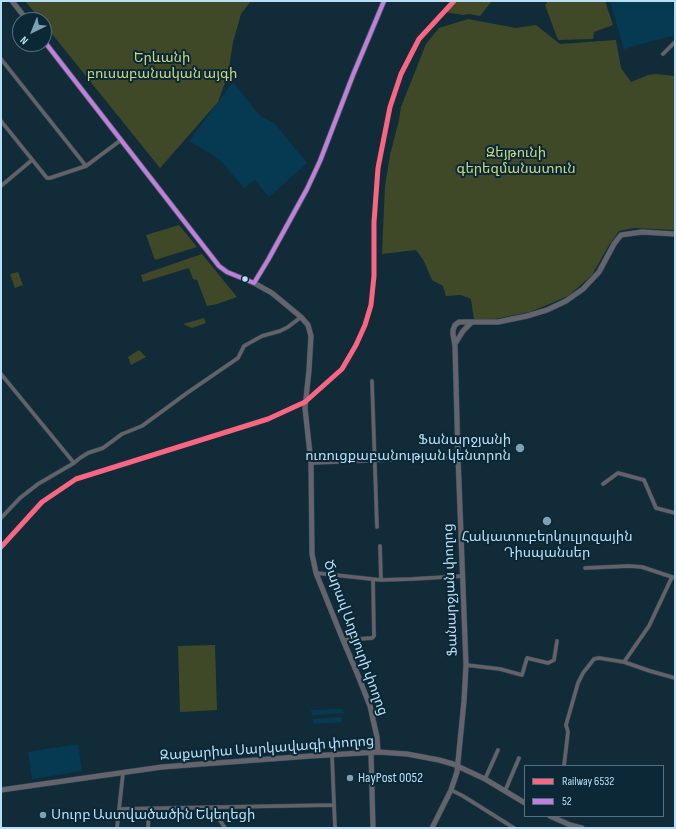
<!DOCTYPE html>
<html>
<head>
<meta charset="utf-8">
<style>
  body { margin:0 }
  #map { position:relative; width:676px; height:829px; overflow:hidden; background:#112c38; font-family:"Sofia Sans Condensed",sans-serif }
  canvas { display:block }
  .frame { position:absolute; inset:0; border:2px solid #b8dff8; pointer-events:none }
  .legend { position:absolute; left:524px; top:765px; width:140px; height:52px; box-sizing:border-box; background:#0c2735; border:1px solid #517183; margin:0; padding:5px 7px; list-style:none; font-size:12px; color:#b8dff8 }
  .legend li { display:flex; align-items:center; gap:8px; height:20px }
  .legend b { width:20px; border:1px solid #517183 }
  .north { position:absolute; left:12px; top:12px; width:40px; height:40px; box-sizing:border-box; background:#0c2735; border:1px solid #517183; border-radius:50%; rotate:223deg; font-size:11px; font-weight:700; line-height:16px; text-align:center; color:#b8dff8 }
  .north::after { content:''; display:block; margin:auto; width:14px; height:18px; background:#7ea0b5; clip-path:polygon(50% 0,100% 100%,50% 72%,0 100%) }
</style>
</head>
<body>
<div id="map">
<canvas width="676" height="829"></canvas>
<div class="frame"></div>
<ul class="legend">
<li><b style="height:5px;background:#fa6682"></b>Railway 6532</li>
<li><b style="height:5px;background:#c07fdc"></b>52</li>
</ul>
<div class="north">N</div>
</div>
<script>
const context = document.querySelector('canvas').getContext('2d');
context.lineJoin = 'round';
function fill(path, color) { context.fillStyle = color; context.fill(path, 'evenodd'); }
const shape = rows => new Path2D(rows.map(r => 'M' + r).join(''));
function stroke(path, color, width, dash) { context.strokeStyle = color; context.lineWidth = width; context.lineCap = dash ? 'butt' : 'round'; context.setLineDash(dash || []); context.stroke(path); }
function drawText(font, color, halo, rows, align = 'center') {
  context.font = font + ' "Sofia Sans Condensed","Noto Sans Armenian",sans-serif'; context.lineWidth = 4; context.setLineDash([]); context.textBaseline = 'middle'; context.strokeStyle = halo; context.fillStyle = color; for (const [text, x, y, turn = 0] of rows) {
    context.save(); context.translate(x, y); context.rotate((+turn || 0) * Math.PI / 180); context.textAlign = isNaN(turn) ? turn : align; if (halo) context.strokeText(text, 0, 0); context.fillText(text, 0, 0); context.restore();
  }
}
fill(shape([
  [610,1,672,1,675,16,675,35,624,49],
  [233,82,259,115,275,124,307,163,269,197,255,180,244,188,219,159,189,141],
  [343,709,344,713,312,715,311,710],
  [341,717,342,722,313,724,313,719],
  [78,744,82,771,32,779,28,752]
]), '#063a52');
fill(shape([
  [25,1,251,1,241,14,233,42,228,74,218,102,160,168,44,24,44,20,41,20],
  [456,1,492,1,480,16,469,14,463,15,445,12],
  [548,1,605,1,613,25,594,32,593,39,558,40,545,5],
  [468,19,516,28,536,25,560,44,616,40,621,68,631,82,648,75,656,74,675,76,675,230,634,228,619,231,609,245,592,275,568,296,530,312,495,319,474,320,471,299,461,295,446,296,443,286,432,280,424,261,416,250,382,254,385,186,390,155,399,120,401,107,426,44,439,28],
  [179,225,197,247,155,260,146,235],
  [202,254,237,297,217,304,207,306,197,280,193,279,189,268,143,282,141,275],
  [18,272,23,285,15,288,10,274],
  [204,318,206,323,192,328,183,324],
  [139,350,146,357,131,365,128,357],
  [215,645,217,710,180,712,178,646]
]), '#404927');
const street = shape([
  [663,54,675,42],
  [1,59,86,166,121,140],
  [1,121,47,178,50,178,86,166],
  [1,186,32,160],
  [1,374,74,463],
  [372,381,377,527],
  [311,463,458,457],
  [603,484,618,473,644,480,656,508,675,513],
  [1,518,20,498,38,484,74,463,80,458,88,453,103,448,122,434,142,426,187,393,238,358,244,346,262,336,280,331,288,327,301,317],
  [380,546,381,580],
  [585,568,629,566,642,567,675,578],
  [316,573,381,580,412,579,463,576],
  [343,640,372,638,374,636,373,580],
  [624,662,649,626,672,577],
  [466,665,500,669,522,675,527,658,548,663,554,660,557,641],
  [332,755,335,828],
  [564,766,568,732,566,725,578,683,583,673,594,659,599,658,624,662,650,671,675,678],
  [485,779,498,750],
  [451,790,463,796,514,828],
  [505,791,519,758],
  [212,808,225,828],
  [119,809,334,805],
  [117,828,123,773],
  [148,828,149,809]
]);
const secondary = shape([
  [12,1,27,20],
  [44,41,219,266,227,272,254,283,272,293,301,317,308,325,311,336,309,370,305,408,311,463,312,554,316,573,343,640,357,673,370,706,377,737,378,752],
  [254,283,268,260,307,189,320,161,353,75,384,1],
  [455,344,463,331,471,323],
  [371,753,373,828],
  [1,790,162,767,311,756,378,752,407,754,439,760,453,764,485,779,525,803],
  [550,816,570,825,582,828],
  [432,828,451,790,457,772,464,701,466,665,458,457,455,346,453,334,453,330,455,325,459,322,498,322,527,316,547,310,566,301,583,289,599,272,614,244,621,235,642,232,675,234]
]);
stroke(street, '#2f4753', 4.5);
stroke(secondary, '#2f4753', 6);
stroke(street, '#656168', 3.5);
stroke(secondary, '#65636c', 5);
stroke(shape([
  [44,41,219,266,227,272,254,283,268,260,307,189,320,161,353,75,384,1]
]), '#c07fdc', 4);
stroke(shape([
  [1,547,42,502,76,479,268,419,305,402,342,369,356,345,365,325,371,305,374,276,374,222,378,168,390,107,401,74,419,39,454,1]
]), '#fa6682', 5);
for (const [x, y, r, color] of [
  [245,279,3.5,"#b8dff8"],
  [520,448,5,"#7ea0b5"],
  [547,521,5,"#7ea0b5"],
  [350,778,4,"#7ea0b5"],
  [43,815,4,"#7ea0b5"]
]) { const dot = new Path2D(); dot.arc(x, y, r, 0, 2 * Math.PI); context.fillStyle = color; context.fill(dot); stroke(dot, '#0c2735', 1.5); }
drawText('14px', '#c9d77f', '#0c2735', [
  ["Երևանի",162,58],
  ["բուսաբանական այգի",162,74],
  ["Զեյթունի",516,153],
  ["գերեզմանատուն",516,169]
]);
drawText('14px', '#b8dff8', '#0c2735', [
  ["Ֆանարջյանի",511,440,"right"],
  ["ուռուցքաբանության կենտրոն",511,456,"right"],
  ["Հակատուբերկուլյոզային",547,537,"center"],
  ["Դիսպանսեր",547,553,"center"],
  ["HayPost 0052",358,778],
  ["Սուրբ Աստվածածին Եկեղեցի",51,815]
], 'left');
drawText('14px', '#b8dff8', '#0c2735', [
  ["Ֆանարջյան փողոց",451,590,-92],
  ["Ծարավ Աղբյուրի փողոց",355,638,70],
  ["Զաքարիա Սարկավագի փողոց",267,749,-4]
]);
</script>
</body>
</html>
